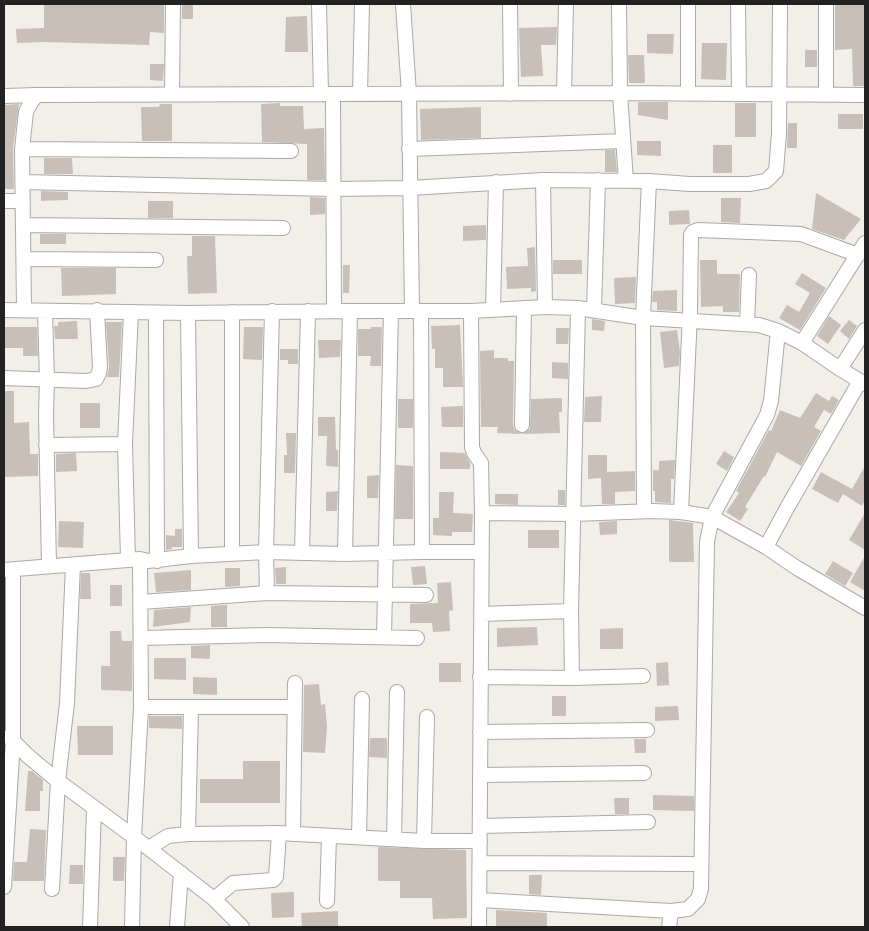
<!DOCTYPE html>
<html>
<head>
<meta charset="utf-8">
<style>
  body { margin:0 }
  #map { position:relative; width:869px; height:931px; overflow:hidden; background:#f2efe9; font-family:"Asap Condensed",sans-serif }
  canvas { display:block }
  .frame { position:absolute; inset:0; border:5px solid #222; pointer-events:none }
</style>
</head>
<body>
<div id="map">
<canvas width="869" height="931"></canvas>
<div class="frame"></div>
</div>
<script>
const context = document.querySelector('canvas').getContext('2d');
context.lineJoin = 'round';
function fill(path, color) { context.fillStyle = color; context.fill(path, 'evenodd'); }
const shape = rows => new Path2D(rows.map(r => 'M' + r).join(''));
function stroke(path, color, width, dash) { context.strokeStyle = color; context.lineWidth = width; context.lineCap = dash ? 'butt' : 'round'; context.setLineDash(dash || []); context.stroke(path); }
fill(shape([
  [44,4,164,4,164,33,150,32,149,45,42,42,17,43,16,29,44,28],
  [182,4,193,4,193,19,182,19],
  [835,4,865,4,865,86,853,86,852,49,835,50],
  [307,16,308,52,285,52,286,17],
  [557,27,556,45,541,45,543,76,521,77,519,28],
  [647,34,674,34,673,54,647,53],
  [702,43,727,43,726,80,701,79],
  [805,50,817,50,817,67,805,67],
  [628,55,644,55,645,83,629,83],
  [150,64,164,64,163,81,150,80],
  [638,102,668,102,668,120,638,115],
  [280,103,280,106,303,106,304,129,324,128,325,180,307,180,307,144,262,142,261,104],
  [735,103,756,103,756,137,735,137],
  [19,104,13,148,14,189,4,189,4,105],
  [160,104,172,104,172,141,142,141,141,107,159,107],
  [481,107,481,138,421,140,420,109],
  [838,114,863,114,863,129,838,129],
  [788,123,797,123,797,148,787,148],
  [637,141,661,141,661,156,637,155],
  [713,145,732,145,732,173,713,173],
  [605,150,615,150,617,172,605,172],
  [44,158,72,158,73,174,44,174],
  [41,191,68,192,68,200,41,201],
  [816,193,861,219,844,240,812,229],
  [310,197,325,198,325,214,310,215],
  [721,198,741,198,740,223,721,222],
  [148,201,173,201,173,218,148,218],
  [689,210,690,224,669,225,669,211],
  [486,225,486,240,463,241,463,226],
  [40,234,66,234,66,244,40,244],
  [192,236,215,236,217,293,188,294,187,256,192,256],
  [535,247,536,291,531,292,531,288,507,289,506,267,528,266,527,248],
  [553,260,582,260,582,274,553,274],
  [700,260,717,260,717,274,740,274,739,312,723,312,723,306,701,307],
  [343,265,350,265,349,293,343,293],
  [61,268,116,268,116,294,62,296],
  [802,273,826,288,800,330,779,318,787,305,799,312,810,293,795,284],
  [636,277,635,303,615,304,614,278],
  [677,290,677,311,657,310,657,302,652,302,653,291],
  [829,316,841,325,828,344,817,336],
  [592,319,605,321,604,331,592,330],
  [849,320,857,326,849,339,840,331],
  [77,321,78,339,55,339,54,326,58,326,58,322],
  [106,322,122,322,119,377,107,377,109,367],
  [460,325,463,387,443,387,443,368,435,368,435,349,432,349,431,326],
  [4,327,37,327,38,356,23,356,23,348,4,348],
  [244,327,263,327,262,360,243,359],
  [371,327,382,327,381,366,370,366,371,356,358,356,358,329,371,329],
  [556,328,569,328,568,344,556,344],
  [677,330,680,352,679,366,664,368,660,332],
  [318,340,341,340,340,357,319,358],
  [280,349,298,349,298,364,288,364,288,360,280,360],
  [494,350,494,358,508,358,508,361,514,361,513,425,515,430,522,434,530,429,531,399,562,398,562,412,559,412,560,433,522,434,497,433,498,427,481,427,480,351],
  [552,362,568,363,568,379,552,378],
  [4,391,14,391,14,423,29,422,30,454,38,454,38,476,4,477],
  [816,393,829,401,832,396,839,400,831,414,824,410,814,427,821,431,801,466,777,452,765,477,764,476,745,507,748,509,740,521,726,512,739,493,736,491,742,480,769,430,771,431,780,410,800,418],
  [602,396,601,422,584,422,585,397],
  [398,399,413,399,413,428,398,428],
  [80,403,100,403,100,428,80,428],
  [463,406,463,427,442,427,441,407],
  [318,417,335,417,336,450,338,450,338,467,326,466,327,436,318,436],
  [286,433,296,433,295,473,284,473,284,455,287,455],
  [724,451,734,457,727,471,716,464],
  [440,452,465,453,470,463,470,469,440,469],
  [76,453,77,471,56,472,56,454],
  [588,455,607,455,607,472,635,471,635,491,615,492,615,504,602,504,601,478,588,479],
  [675,460,674,479,671,479,671,503,655,502,655,491,653,491,653,470,659,470,659,461],
  [396,465,413,466,413,519,395,519],
  [865,466,865,500,862,506,843,494,838,503,812,489,821,472,852,489],
  [379,475,378,498,367,498,367,476],
  [558,490,565,490,565,505,558,505],
  [338,491,337,511,326,511,326,492],
  [439,492,454,492,453,513,473,514,472,532,452,532,452,536,433,535,433,518,439,518],
  [495,494,518,494,518,505,495,504],
  [865,513,865,550,849,540],
  [669,520,693,523,694,562,669,562],
  [59,521,84,522,83,548,58,547],
  [617,521,617,534,600,535,599,522],
  [175,529,182,529,182,547,172,547,172,549,166,550,166,535,175,536],
  [528,530,559,530,559,548,528,548],
  [865,556,865,591,850,582],
  [833,561,853,573,845,586,825,574],
  [425,566,427,584,413,585,411,567],
  [286,567,286,584,276,584,275,568],
  [225,568,240,568,240,586,225,587],
  [191,570,191,590,156,592,154,573],
  [81,573,90,573,91,599,80,599],
  [451,582,453,610,449,611,450,631,433,632,432,623,410,623,410,604,438,603,437,583],
  [110,585,122,585,122,606,110,606],
  [224,605,227,605,227,627,211,627,211,606],
  [191,607,190,622,153,627,154,610],
  [537,627,538,645,497,647,497,628],
  [623,628,623,649,600,649,600,629],
  [110,631,121,631,122,641,132,641,132,691,101,690,101,666,110,666],
  [210,645,210,659,191,658,191,646],
  [154,658,186,658,186,680,154,679],
  [668,662,669,685,657,686,656,663],
  [439,663,461,663,461,682,439,682],
  [193,677,217,678,217,695,193,694],
  [319,684,321,705,325,704,327,727,325,753,303,752,304,685],
  [552,696,566,696,566,716,552,716],
  [678,706,679,720,655,721,655,707],
  [149,716,182,716,182,729,149,728],
  [77,726,113,726,113,755,78,755],
  [370,738,387,738,387,758,369,757],
  [634,739,646,739,646,753,635,753],
  [243,761,280,761,280,803,200,803,200,779,243,779],
  [28,771,32,771,43,780,43,791,40,791,40,811,25,811],
  [653,795,694,796,694,811,653,810],
  [614,798,629,798,629,814,615,814],
  [30,829,46,830,44,881,13,881,14,862,27,862],
  [378,847,466,850,467,918,433,919,432,898,400,898,400,881,378,881],
  [113,857,125,857,124,881,113,881],
  [70,865,83,865,83,884,69,884],
  [529,875,542,875,541,895,529,894],
  [294,892,294,917,272,918,271,893],
  [496,910,547,913,547,927,496,927],
  [338,911,338,927,302,927,301,913]
]), '#c7bfb8');
const minor = shape([
  [319,4,321,94],
  [403,4,409,94,412,311],
  [510,4,511,94],
  [619,4,620,93,626,181],
  [738,4,739,94],
  [826,4,826,95],
  [564,93,566,4],
  [172,94,173,4],
  [333,94,334,311],
  [360,94,362,4],
  [688,94,688,4],
  [4,96,37,95],
  [22,149,291,151],
  [409,149,623,141],
  [543,180,545,307],
  [23,182,333,189,410,188,543,180,649,181,690,184,749,184,766,181,776,171,779,133,780,4],
  [4,201,23,201],
  [24,225,283,228],
  [25,259,156,260],
  [594,309,598,180],
  [4,310,188,313,350,311,471,311,545,307,578,308,643,318,759,325,778,331,802,343,840,369,865,384],
  [24,310,22,149,26,112,31,102,37,95,620,93,865,95],
  [493,310,496,182],
  [45,311,47,380,46,415,49,566],
  [471,311,472,447,474,453,481,463,482,513,479,927],
  [232,312,232,554],
  [156,313,157,561],
  [188,313,191,556],
  [747,324,749,275],
  [802,343,865,243],
  [840,369,865,330],
  [4,378,86,381,96,379,99,373,100,367,97,310],
  [522,425,524,308],
  [46,445,125,444],
  [644,511,643,318,649,181],
  [681,512,690,314,691,235,693,232,698,230,801,234,858,255],
  [482,513,574,514,652,511,681,512,712,517,766,547,797,568,865,608],
  [766,547,787,508,860,381],
  [302,552,308,311],
  [422,552,481,552],
  [345,554,350,311],
  [128,560,125,444,131,312],
  [4,570,140,559,148,561,191,556,266,552,345,554,422,552,421,311],
  [267,593,266,552,272,311],
  [141,602,267,593,426,595],
  [481,614,571,611],
  [384,637,391,311],
  [141,638,267,635,417,638],
  [480,677,572,678,643,676],
  [572,678,571,611,578,308],
  [141,707,295,707],
  [480,732,647,730],
  [9,737,28,756,58,781,134,837,214,899,242,927],
  [481,775,644,773],
  [481,826,648,822],
  [188,834,191,708],
  [293,834,295,683],
  [359,837,362,699],
  [394,839,397,692],
  [424,841,427,717],
  [149,848,168,836,188,834,279,833,424,841,480,841],
  [480,863,701,864],
  [4,887,13,740,13,570],
  [52,889,58,781,67,703,73,565],
  [214,899,233,883,273,880,276,877,279,833],
  [480,900,671,911,688,909,698,899,701,889,707,542,712,517,767,415,771,401,778,331],
  [327,901,329,836],
  [90,927,94,809],
  [132,927,134,837,141,707,140,559],
  [177,927,181,873],
  [669,927,671,911]
]);
stroke(minor, '#a9a9a9', 16);
stroke(minor, '#fff', 14);
</script>
</body>
</html>
